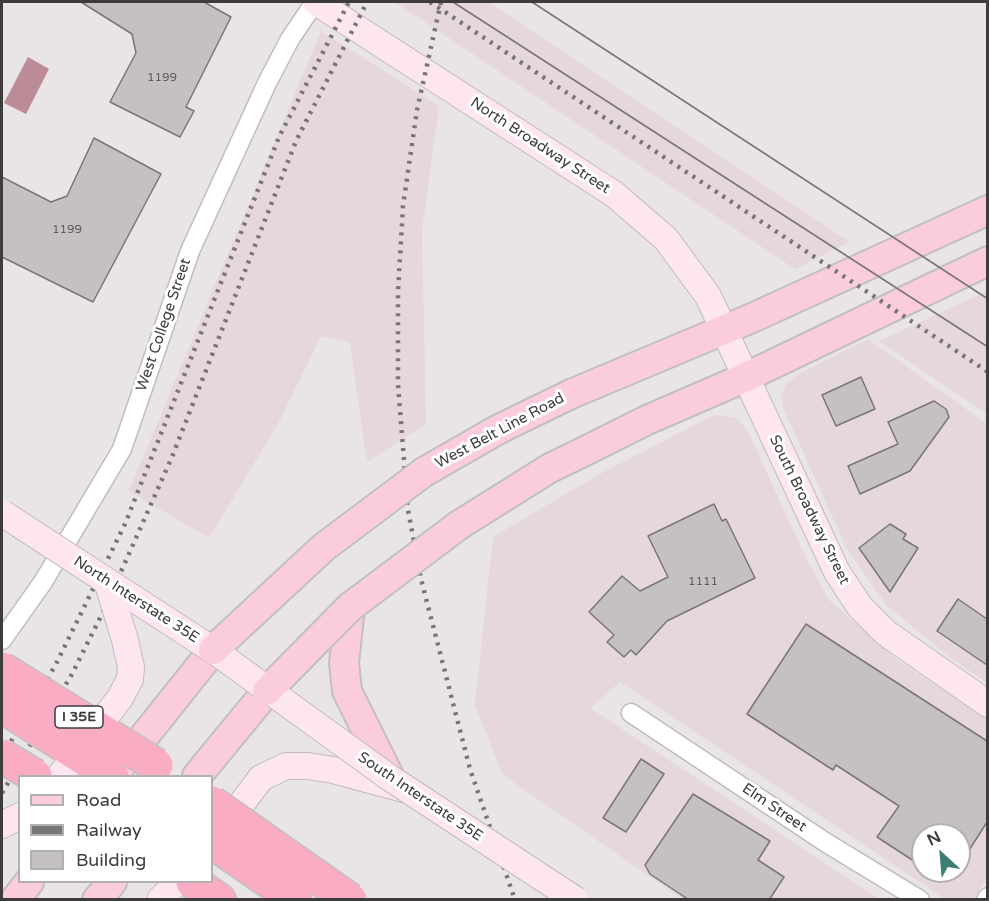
<!DOCTYPE html>
<html>
<head>
<meta charset="utf-8">
<style>
  body { margin:0 }
  #map { position:relative; width:989px; height:901px; overflow:hidden; background:#e9e4e5; font-family:"Varela Round",sans-serif }
  canvas { display:block }
  .frame { position:absolute; inset:0; border:3px solid #3d3b3b; pointer-events:none }
  .legend { position:absolute; left:18px; top:775px; width:195px; height:108px; box-sizing:border-box; background:#fff; border:2px solid #b1b1b1; margin:0; padding:8px 10px; list-style:none; font-size:18px; color:#3d3b3b }
  .legend li { display:flex; align-items:center; gap:12px; height:30px }
  .legend b { width:30px; border:2px solid #b1b1b1 }
  .north { position:absolute; left:911px; top:823px; width:60px; height:60px; box-sizing:border-box; background:#fff; border:2px solid #b1b1b1; border-radius:50%; rotate:334deg; font-size:16px; font-weight:700; line-height:24px; text-align:center; color:#3d3b3b }
  .north::after { content:''; display:block; margin:auto; width:21px; height:27px; background:#3b7f73; clip-path:polygon(50% 0,100% 100%,50% 72%,0 100%) }
</style>
</head>
<body>
<div id="map">
<canvas width="989" height="901"></canvas>
<div class="frame"></div>
<ul class="legend">
<li><b style="height:8px;background:#fbcdda"></b>Road</li>
<li><b style="height:8px;background:#787575"></b>Railway</li>
<li><b style="height:16px;background:#c5c0c1"></b>Building</li>
</ul>
<div class="north">N</div>
</div>
<script>
const context = document.querySelector('canvas').getContext('2d');
context.lineJoin = 'round';
function fill(path, color) { context.fillStyle = color; context.fill(path, 'evenodd'); }
const shape = rows => new Path2D(rows.map(r => 'M' + r).join(''));
function stroke(path, color, width, dash) { context.strokeStyle = color; context.lineWidth = width; context.lineCap = dash ? 'butt' : 'round'; context.setLineDash(dash || []); context.stroke(path); }
function drawText(font, color, halo, rows, align = 'center') {
  context.font = font + ' "Varela Round",sans-serif'; context.lineWidth = 6; context.setLineDash([]); context.textBaseline = 'middle'; context.strokeStyle = halo; context.fillStyle = color; for (const [text, x, y, turn = 0] of rows) {
    context.save(); context.translate(x, y); context.rotate((+turn || 0) * Math.PI / 180); context.textAlign = isNaN(turn) ? turn : align; if (halo) context.strokeText(text, 0, 0); context.fillText(text, 0, 0); context.restore();
  }
}
fill(shape([
  [395,2,488,2,850,242,795,269],
  [321,31,439,106,422,231,426,424,367,462,350,343,321,336,279,422,209,538,129,491],
  [987,291,987,414,879,341],
  [868,339,987,424,987,683,954,660,887,606,847,549,784,410,781,397,786,384,797,375],
  [714,415,737,418,748,432,806,558,829,600,896,659,987,719,987,878,974,899,945,899,620,682,590,708,879,899,682,899,503,775,475,705,493,537,596,476],
  [923,835,959,835,959,871,923,871]
]), '#e5d7db');
fill(shape([
  [28,57,49,69,26,114,4,103]
]), '#bb8b98');
const building = shape([
  [81,2,204,2,231,17,186,107,194,111,180,137,110,102,136,53,132,34,81,2],
  [94,138,161,174,93,302,2,257,2,177,51,202,67,196,94,138],
  [861,377,875,409,836,426,822,395,861,377],
  [934,401,946,409,949,417,910,471,860,494,848,466,898,444,888,422,934,401],
  [714,504,722,521,726,519,755,578,667,621,636,655,631,650,624,657,607,642,614,635,589,612,622,576,640,591,668,577,648,536,714,504],
  [890,524,906,534,903,539,918,548,890,592,859,548,890,524],
  [958,599,987,619,987,665,937,631,958,599],
  [806,624,987,741,987,822,959,866,959,835,923,835,923,867,877,837,899,806,836,765,833,770,747,714,806,624],
  [641,759,664,774,626,832,603,818,641,759],
  [693,794,770,841,758,860,784,877,769,900,689,900,650,874,645,865,693,794]
]);
fill(building, '#c5c0c1');
stroke(building, '#7a7677', 1.5);
const street = shape([
  [2,640,43,582,122,449,190,251,267,83,290,39,315,2],
  [631,713,825,842,920,900],
  [986,900,988,897]
]);
const secondary = shape([
  [316,2,614,194,666,239,708,296,837,572,860,607,886,633,988,704],
  [2,825,20,816],
  [221,831,261,778,286,766,308,766,333,770,407,790],
  [160,900,177,882]
]);
const primary = shape([
  [424,472,499,429,571,394,752,318,988,210],
  [459,525,550,468,579,454,647,420,744,378,988,261],
  [350,607,344,663,347,691,390,778],
  [119,768,213,650],
  [197,776,267,691],
  [15,900,29,882],
  [97,900,112,882]
]);
const highway = shape([
  [193,882,219,900]
]);
stroke(street, '#c0bbbc', 21);
stroke(secondary, '#c0bbbc', 28);
stroke(primary, '#c1c0c0', 32);
stroke(highway, '#c1c0c0', 36);
stroke(street, '#fff', 18);
stroke(secondary, '#fde6ed', 26);
stroke(primary, '#fbcdda', 28);
stroke(highway, '#f9acc2', 33);
stroke(shape([
  [453,2,988,347],
  [532,2,988,299]
]), '#787575', 1.5);
stroke(shape([
  [430,2,988,372],
  [441,2,417,110,403,206,398,292,398,385,408,510,421,579,470,769,515,900],
  [2,757,56,664,125,524,279,137,349,2],
  [2,793,72,674,103,612,172,457,296,141,367,2]
]), '#787575', 4.5, [3, 6]);
const secondaryBridge = shape([
  [2,513,213,650,390,778,576,900],
  [60,776,120,698,130,679,131,667,125,640,107,581]
]);
const primaryBridge = shape([
  [213,650,324,547,424,472],
  [267,691,350,607,459,525]
]);
const highwayBridge = shape([
  [2,669,156,765],
  [2,706,112,776],
  [2,756,35,776],
  [212,803,350,900],
  [212,842,296,900]
]);
stroke(secondaryBridge, '#c0bbbc', 28, []);
stroke(primaryBridge, '#c1c0c0', 32, []);
stroke(highwayBridge, '#c1c0c0', 36, []);
stroke(secondaryBridge, '#fde6ed', 26);
stroke(primaryBridge, '#fbcdda', 28);
stroke(highwayBridge, '#f9acc2', 33);
drawText('12px', '#5f5c5c', null, [
  ["1199",162,78],
  ["1199",67,230],
  ["1111",703,582]
]);
for (const [x, y, w] of [
  [79,717,48]
]) { const box = new Path2D(); box.roundRect(x - w / 2, y - 11, w, 22, 4.5); context.fillStyle = '#fff'; context.fill(box); stroke(box, '#3d3b3b', 1.5); }
drawText('bold 14px', '#3d3b3b', null, [
  ["I 35E",79,717]
]);
drawText('15px', '#3d3b3b', '#fff', [
  ["North Broadway Street",540,146,33],
  ["West College Street",164,325,-71],
  ["West Belt Line Road",500,431,-28],
  ["South Broadway Street",809,510,64],
  ["North Interstate 35E",136,600,33],
  ["South Interstate 35E",420,797,34],
  ["Elm Street",774,808,34]
]);
</script>
</body>
</html>
